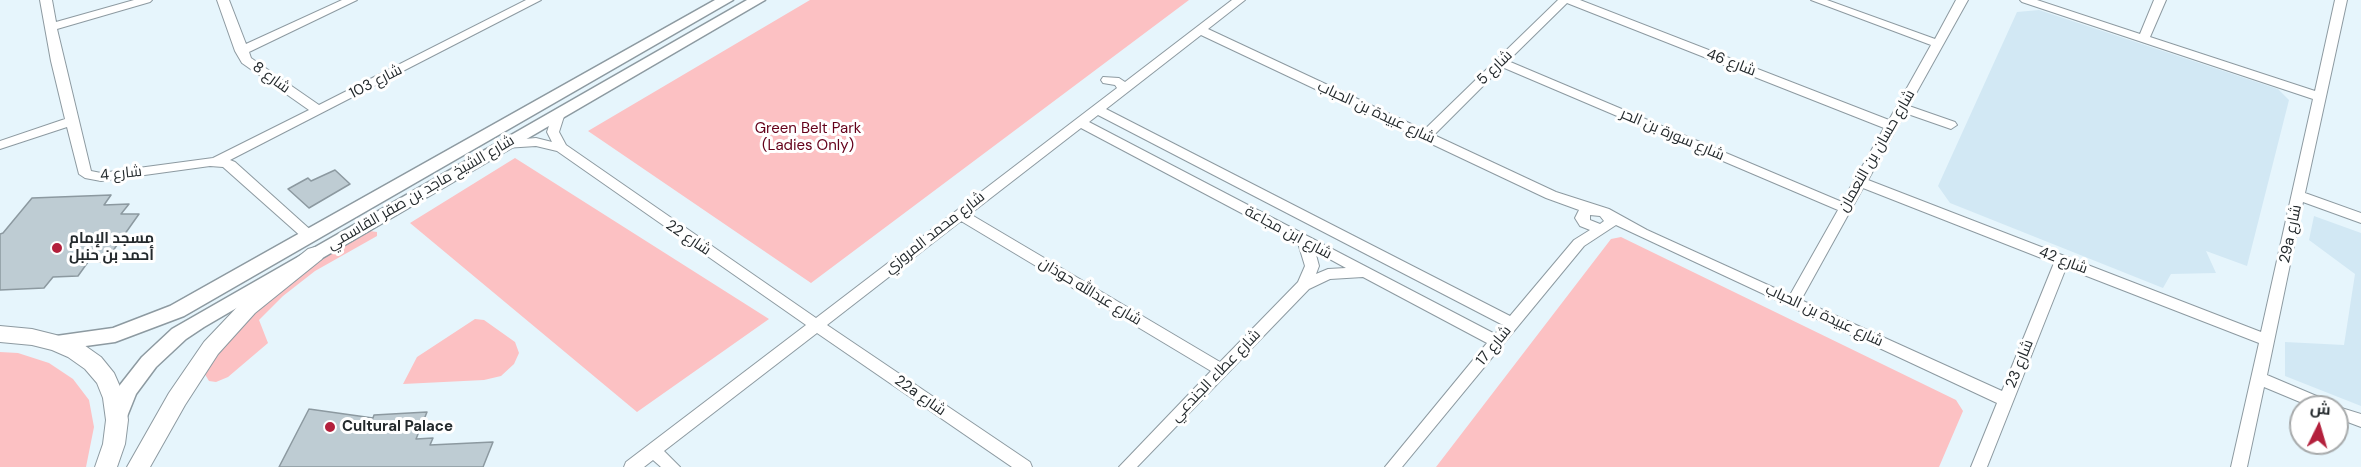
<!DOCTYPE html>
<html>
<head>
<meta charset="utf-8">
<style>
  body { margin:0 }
  #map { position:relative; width:2361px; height:467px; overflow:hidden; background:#e6f5fc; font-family:"DM Sans",Cairo,sans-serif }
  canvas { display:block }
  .north { position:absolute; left:2289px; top:395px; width:60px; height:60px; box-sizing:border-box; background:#fff; border:2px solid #a7aaab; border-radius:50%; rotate:5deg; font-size:16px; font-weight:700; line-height:24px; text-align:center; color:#242a2d }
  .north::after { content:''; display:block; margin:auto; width:21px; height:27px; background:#b3203c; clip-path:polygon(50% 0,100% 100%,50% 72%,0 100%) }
</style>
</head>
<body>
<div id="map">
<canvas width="2361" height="467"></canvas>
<div class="north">ش</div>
</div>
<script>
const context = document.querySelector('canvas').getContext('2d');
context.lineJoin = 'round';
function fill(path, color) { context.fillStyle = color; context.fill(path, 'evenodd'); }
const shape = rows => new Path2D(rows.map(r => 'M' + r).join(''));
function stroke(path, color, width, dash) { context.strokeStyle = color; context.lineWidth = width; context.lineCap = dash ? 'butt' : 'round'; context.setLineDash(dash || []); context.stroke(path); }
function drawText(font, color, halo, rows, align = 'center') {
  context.font = font + ' "DM Sans",Cairo,sans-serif'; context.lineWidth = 6; context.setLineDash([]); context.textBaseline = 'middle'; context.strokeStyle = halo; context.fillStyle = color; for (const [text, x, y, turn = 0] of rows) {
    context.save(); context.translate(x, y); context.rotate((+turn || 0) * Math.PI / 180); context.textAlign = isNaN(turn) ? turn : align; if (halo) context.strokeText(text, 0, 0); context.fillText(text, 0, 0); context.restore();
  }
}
fill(shape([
  [2039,10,2278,89,2289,100,2247,266,2206,251,2216,273,2171,274,2163,288,1950,203,1938,186,2017,12],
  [2314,216,2361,233,2361,406,2285,376,2285,342,2344,345,2355,274,2309,240]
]), '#d2e8f4');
fill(shape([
  [810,0,1189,0,811,283,588,131],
  [515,158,769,319,637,412,410,223],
  [370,231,377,232,377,236,315,271,283,296,259,320,268,343,228,377,216,382,209,381,203,371,243,320,311,264,360,234],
  [1621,237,1956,400,1963,411,1939,467,1436,467,1611,239],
  [475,319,484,320,515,342,519,353,514,364,501,376,484,380,403,384,417,357],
  [0,352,18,353,49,363,73,379,89,400,94,427,86,467,0,467]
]), '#fcc1c3');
const building = shape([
  [335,170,350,184,309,208,288,189,308,178,311,181,335,170],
  [111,195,104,205,129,204,121,214,139,214,105,262,88,262,78,276,53,277,44,288,0,290,0,234,3,233,32,198,111,195],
  [309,409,373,418,374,415,427,412,416,439,433,438,430,445,493,442,483,467,279,467,309,409]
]);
fill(building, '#beccd3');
stroke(building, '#8c99a0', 1.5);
const minor = shape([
  [40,0,52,0,56,22,134,0,152,0,150,2,57,29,91,171,101,173,213,158,309,110,242,63,235,51,217,0,229,0,246,44,342,0,357,0,249,52,251,58,319,105,526,0,541,0,230,160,235,162,314,233,316,236,309,241,304,239,223,167,210,166,101,181,85,178,79,174,67,127,0,149,0,141,65,119,51,61,40,0],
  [1232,0,1245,0,1208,29,1424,130,1558,0,1580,0,1889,120,1931,45,1811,0,1827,0,1935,39,1956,0,1968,0,1909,106,1955,122,1957,125,1951,129,1905,113,1868,180,2261,332,2313,99,2022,2,2020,0,2037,0,2140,34,2154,0,2166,0,2150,37,2315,91,2335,0,2347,0,2305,193,2361,213,2361,223,2303,202,2267,375,2333,403,2335,406,2361,414,2361,427,2337,418,2337,407,2312,407,2264,387,2247,467,2231,467,2259,343,2066,268,1987,467,1971,467,1997,403,1616,225,1584,246,1402,467,1385,467,1487,343,1363,277,1330,279,1309,289,1137,467,1119,467,1211,371,961,221,827,325,1030,462,1032,467,1012,467,817,333,664,451,680,467,661,467,653,460,644,467,624,467,626,462,806,325,557,151,536,146,505,148,501,147,499,144,501,141,536,138,552,142,547,132,553,113,559,109,563,110,565,113,559,132,566,145,816,318,1117,88,1115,85,1103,83,1101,80,1103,77,1119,78,1125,82,1232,0],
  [1567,3,1884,128,1842,202,1508,61,1567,3],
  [1201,35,1546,198,1579,210,1575,218,1580,226,1590,230,1574,240,1510,316,1106,109,1201,35],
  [1502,67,1838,210,1790,295,1647,230,1609,209,1556,192,1434,135,1502,67],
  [1098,115,1503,325,1495,334,1089,122,1098,115],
  [1081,128,1298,243,1305,266,1298,282,1220,362,970,214,1081,128],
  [1863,188,2054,263,2002,391,1801,300,1863,188],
  [1590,215,1600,216,1604,221,1600,224,1590,220,1590,215],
  [1315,251,1346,268,1328,269,1316,274,1319,266,1315,251]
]);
const secondary = shape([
  [715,0,733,0,184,316,115,342,56,350,49,348,46,343,49,338,56,336,113,328,170,306,715,0],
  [747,0,765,0,204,327,186,339,156,367,136,394,124,424,117,426,110,424,107,418,120,385,142,357,172,329,747,0]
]);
const primary = shape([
  [315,247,322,249,325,254,322,259,255,313,218,354,185,405,150,467,127,467,169,393,204,342,241,303,308,249,315,247],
  [0,326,32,329,56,335,84,345,101,357,114,373,125,398,128,420,125,444,117,467,95,467,103,444,106,420,103,398,97,383,85,369,68,357,52,350,32,345,0,342,0,326]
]);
stroke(minor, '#8d9aa1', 2);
stroke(secondary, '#8d9aa1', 3);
stroke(primary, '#8d9aa1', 2);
fill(minor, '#fff');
fill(secondary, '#fff');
fill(primary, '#fff');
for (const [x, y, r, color] of [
  [57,248,6,"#b3203c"],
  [330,427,6,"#b3203c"]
]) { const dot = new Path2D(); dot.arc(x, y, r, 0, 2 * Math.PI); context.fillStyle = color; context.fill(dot); stroke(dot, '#fff', 2); }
drawText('15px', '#242a2d', '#fff', [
  ["شارع 46",1731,63,21],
  ["شارع 5",1495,68,-44],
  ["شارع 8",271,78,36],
  ["شارع 103",376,82,-27],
  ["شارع عبيدة بن الحباب",1376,113,25],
  ["شارع سورة بن الحر",1672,135,23],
  ["شارع حسان بن النعمان",1877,151,-60],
  ["شارع 4",121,174,-6],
  ["شارع الشيخ ماجد بن صقر القاسمي",421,193,-30],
  ["شارع محمد المروزي",935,233,-38],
  ["شارع ابن مجاعة",1288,233,28],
  ["29a شارع",2291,234,-78],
  ["شارع 22",688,238,34],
  ["شارع 42",2063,261,21],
  ["شارع عبدالله حوذان",1090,292,31],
  ["شارع عبيدة بن الحباب",1824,316,25],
  ["شارع 17",1494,346,-51],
  ["شارع 23",2020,364,-68],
  ["شارع عطاء الجندعي",1216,376,-46],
  ["22a شارع",920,396,35]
]);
drawText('15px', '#64011a', '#fff', [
  ["Green Belt Park",808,129],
  ["(Ladies Only)",808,146]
]);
drawText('bold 15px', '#242a2d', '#fff', [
  ["مسجد الإمام",69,239],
  ["أحمد بن حنبل",69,256],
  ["Cultural Palace",342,427]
], 'left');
</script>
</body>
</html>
